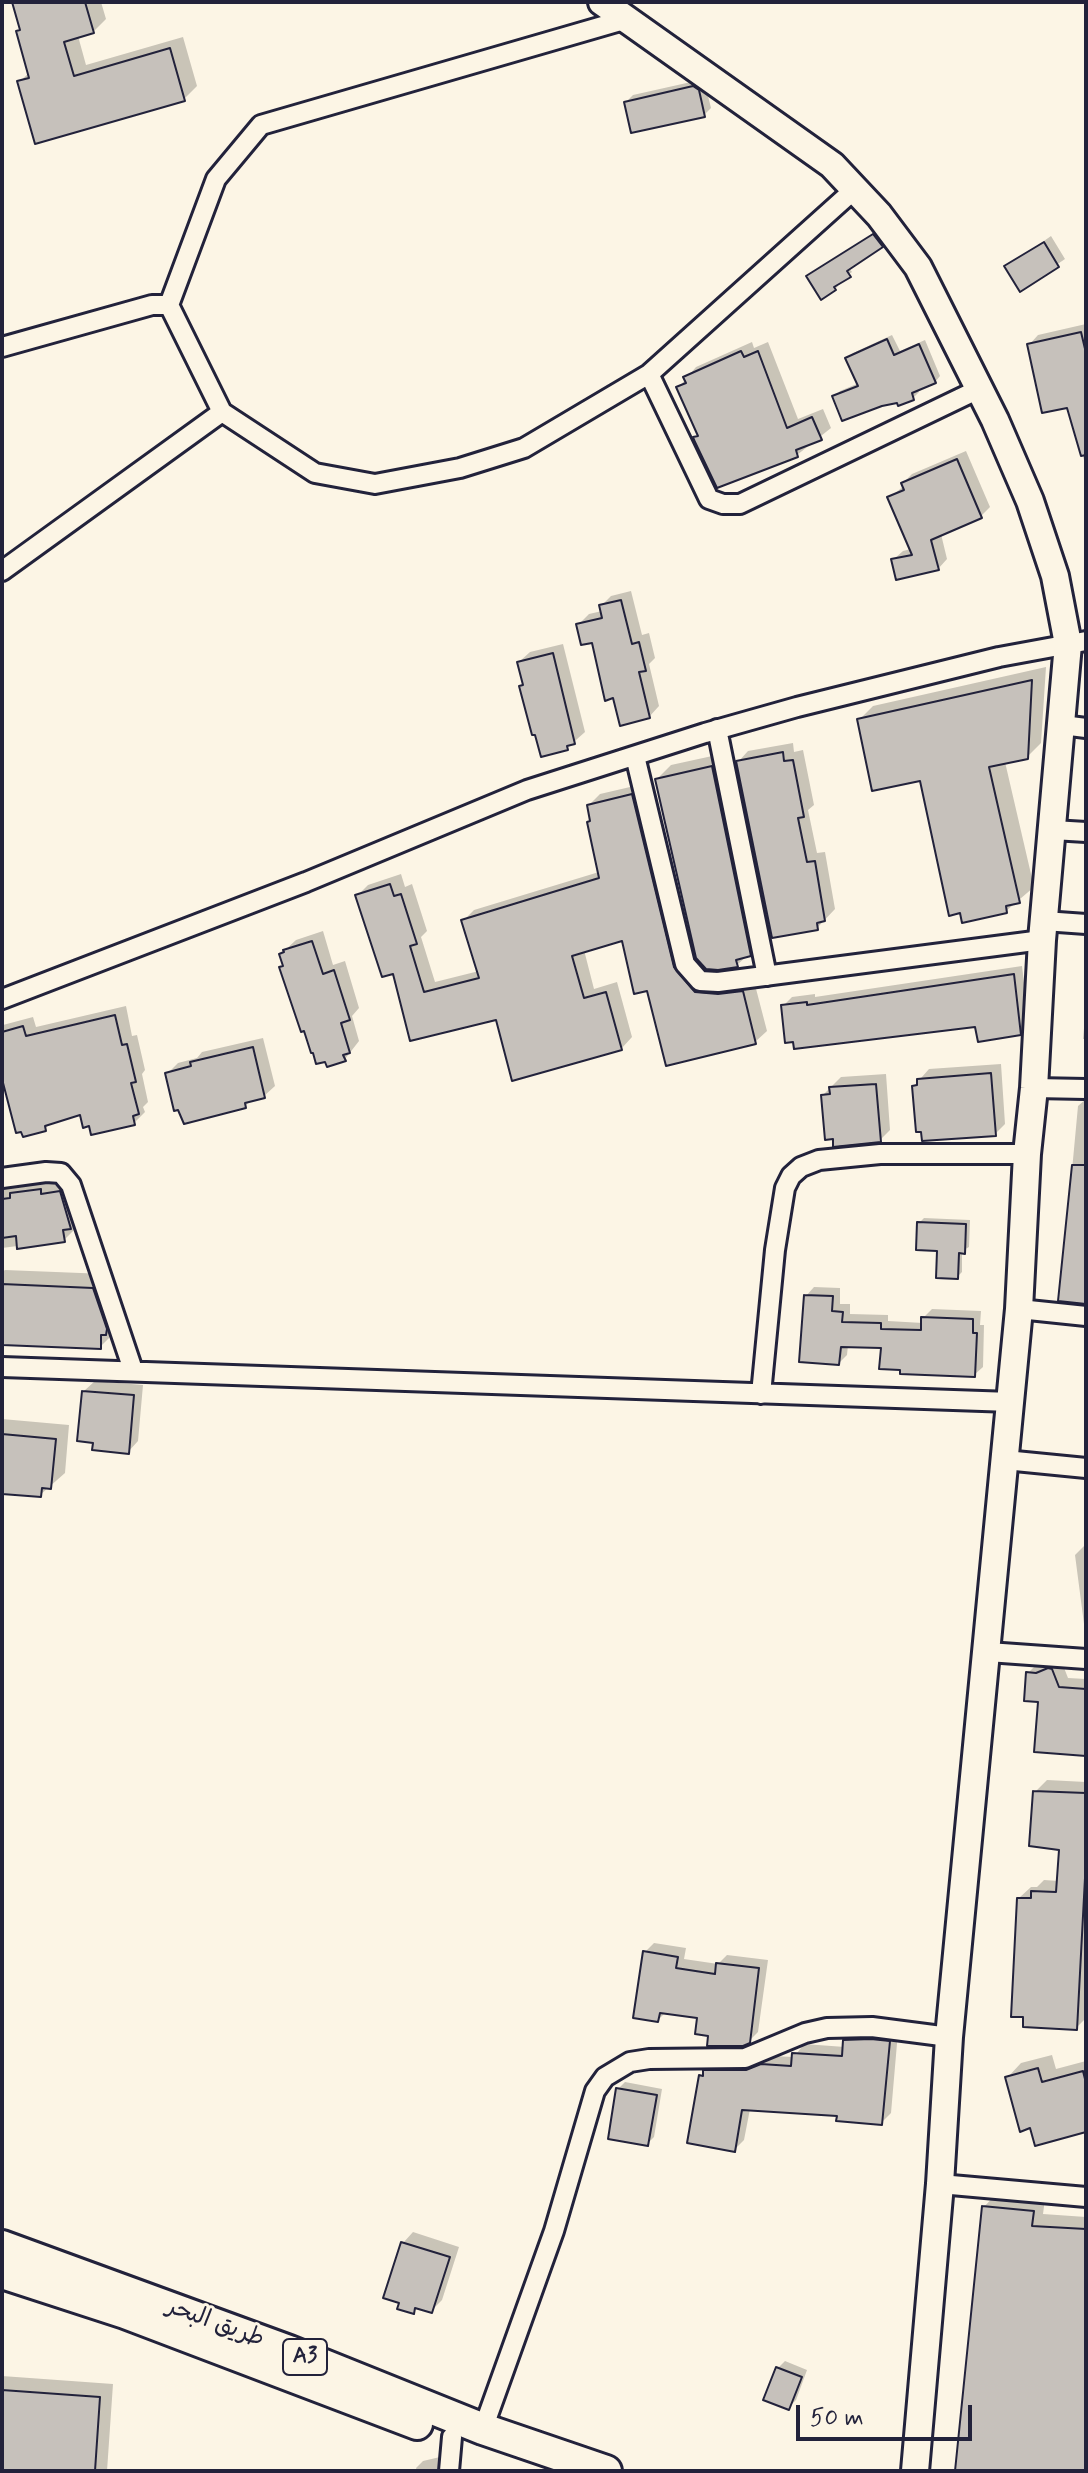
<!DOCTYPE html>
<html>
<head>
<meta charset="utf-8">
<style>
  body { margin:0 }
  #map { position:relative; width:1088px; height:2473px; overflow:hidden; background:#fcf5e5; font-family:Mynerve,sans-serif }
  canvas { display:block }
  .frame { position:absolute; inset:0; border:4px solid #22223b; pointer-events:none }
  .scale { position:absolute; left:796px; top:2405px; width:176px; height:36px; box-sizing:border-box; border:4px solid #22223b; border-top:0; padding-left:10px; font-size:24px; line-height:28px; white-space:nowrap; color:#22223b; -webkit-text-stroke:6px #fcf5e5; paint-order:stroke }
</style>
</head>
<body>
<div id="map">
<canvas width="1088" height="2473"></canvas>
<div class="frame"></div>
<div class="scale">50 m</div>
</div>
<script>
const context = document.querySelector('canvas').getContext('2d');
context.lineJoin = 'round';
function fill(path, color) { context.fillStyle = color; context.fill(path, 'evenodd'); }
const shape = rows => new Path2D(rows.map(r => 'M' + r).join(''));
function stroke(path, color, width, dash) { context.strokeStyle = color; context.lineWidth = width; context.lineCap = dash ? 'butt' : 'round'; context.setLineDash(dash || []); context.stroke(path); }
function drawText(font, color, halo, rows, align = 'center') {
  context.font = font + ' Mynerve,"Playpen Sans Arabic",sans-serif'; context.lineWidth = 6; context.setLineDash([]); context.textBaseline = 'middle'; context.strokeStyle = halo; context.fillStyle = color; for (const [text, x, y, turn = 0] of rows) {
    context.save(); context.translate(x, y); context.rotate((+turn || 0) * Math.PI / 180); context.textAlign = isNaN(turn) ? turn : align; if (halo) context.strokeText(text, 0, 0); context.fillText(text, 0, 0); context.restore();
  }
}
fill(shape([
  [14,2,101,2,106,19,93,32,78,36,86,65,183,37,197,86,184,99,19,82,30,72],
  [700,80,705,84,711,108,704,115,626,102,633,95],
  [877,233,884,243,849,268,852,272,836,283,838,286,835,289,811,273],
  [1051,236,1065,259,1021,289,1007,267],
  [1086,324,1086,467,1068,405,1029,345,1038,335],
  [892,335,900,351,925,340,940,376,935,382,917,389,919,392,913,398,898,401,835,396,840,391,859,383,847,359,853,353],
  [752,342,754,348,768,342,798,419,823,409,831,428,797,455,696,438,699,434,679,387,696,367],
  [966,451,990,507,980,517,941,534,947,559,938,569,893,560,903,551,911,549,890,497,904,486,903,483,912,474],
  [631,591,642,635,649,633,655,658,649,664,659,706,649,717,615,696,593,640,578,625,589,614,602,611,601,606,611,596],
  [563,644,585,732,567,748,521,686,525,683,519,662,530,652],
  [1046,667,1041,743,1027,757,1005,762,1034,887,1006,911,921,779,859,720,873,706],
  [793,743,794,752,803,750,814,805,808,810,817,853,825,852,835,909,817,928,738,762,748,751],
  [726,753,764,940,737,965,657,779,671,765],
  [643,784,684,956,707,982,754,981,767,1031,755,1042,649,988,623,938,584,950,594,989,617,982,632,1037,621,1049,497,1018,411,1039,394,971,357,896,368,885,401,874,405,887,412,884,427,931,421,937,435,982,479,971,463,921,474,910,599,872,589,805,600,794],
  [323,931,333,965,345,961,359,1008,352,1016,359,1041,345,1059,281,968,284,964,281,954,296,940],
  [1022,966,1029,1024,1020,1033,977,1025,783,1006,792,997,815,994,815,997],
  [126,1006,132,1036,137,1035,145,1070,142,1074,148,1102,143,1107,145,1112,134,1123,90,1124,81,1113,52,1121,45,1129,6,1086,2,1087,3,1025,33,1017,36,1027],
  [1086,1006,1086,1039,1083,1039],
  [263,1038,275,1086,264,1096,251,1100,245,1106,168,1073,178,1063,197,1058,202,1052],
  [1001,1064,1005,1124,995,1134,914,1086,929,1069],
  [886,1074,890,1130,880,1140,835,1137,823,1095,841,1077],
  [1086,1099,1086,1302,1060,1299,1078,1106],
  [51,1179,51,1184,71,1182,80,1216,73,1223,74,1230,64,1240,2,1248,2,1186],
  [924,1218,970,1220,969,1247,962,1251,962,1272,957,1277,919,1223],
  [5,1270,106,1274,114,1333,100,1347,2,1343,2,1272],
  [814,1287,840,1288,840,1304,850,1304,850,1314,888,1315,888,1321,923,1323,923,1318,932,1309,981,1311,980,1325,984,1325,983,1367,974,1375,902,1368,883,1346,848,1345,847,1355,839,1363,806,1296],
  [95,1381,143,1385,138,1441,128,1452,84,1391],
  [2,1419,69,1425,65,1473,40,1495,2,1492],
  [1085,1545,1086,1623,1084,1624,1075,1555],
  [1061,1660,1068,1678,1086,1679,1086,1754,1040,1700,1028,1673,1038,1663],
  [1047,1780,1086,1782,1086,2018,1076,2028,1019,1898,1031,1887,1037,1887,1044,1880,1059,1881,1061,1848,1035,1792],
  [654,1943,686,1948,684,1959,718,1964,727,1955,768,1960,758,2032,749,2041,710,2034,700,2016,666,2012,658,2020,645,1952],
  [855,2031,898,2032,891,2113,881,2123,839,2114,750,2109,744,2140,734,2150,701,2076,707,2070,707,2072,756,2072,756,2068,708,2068,715,2061,772,2056,794,2057,804,2044,845,2047,845,2041],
  [1052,2055,1056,2069,1086,2061,1086,2130,1032,2126,1007,2078,1021,2063],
  [625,2082,662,2089,654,2137,647,2144,618,2089],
  [996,2194,1045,2199,1043,2214,1086,2217,1086,2471,957,2471,984,2207],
  [413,2232,459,2247,442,2300,431,2311,418,2307,413,2311,403,2243],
  [785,2361,807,2370,796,2400,789,2407,778,2368],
  [2,2376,113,2384,107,2471,2,2471],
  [440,2457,444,2471,417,2471,416,2468,423,2461]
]), '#0003');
const building = shape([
  [12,2,85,2,94,33,64,42,74,76,170,48,185,101,35,144,17,81,29,78,16,31,20,30,12,2],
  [693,86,699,90,705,117,631,133,624,102,693,86],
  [873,234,883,247,847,271,851,277,834,287,836,290,821,300,806,276,873,234],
  [1044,242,1059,267,1020,292,1004,266,1044,242],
  [1081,332,1086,353,1086,455,1081,456,1067,408,1042,413,1027,344,1081,332],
  [887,339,894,355,919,344,936,383,912,393,914,400,898,406,897,403,882,406,842,421,832,396,858,386,845,358,887,339],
  [741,351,744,357,758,351,787,428,812,417,822,440,796,450,798,457,717,488,695,442,693,437,698,436,676,387,686,383,683,377,741,351],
  [957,459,982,518,931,540,939,570,896,580,891,559,912,555,887,497,904,490,901,483,957,459],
  [621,600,632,644,639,642,646,671,639,672,650,718,620,726,613,698,605,701,592,643,581,645,576,624,602,618,599,605,621,600],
  [553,653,575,744,567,746,568,750,541,757,535,735,532,735,519,686,523,685,517,662,553,653],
  [1032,680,1028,759,989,767,1020,903,1006,906,1007,913,962,923,960,913,949,916,920,781,872,791,857,719,1032,680],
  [783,752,784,761,793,760,804,817,798,818,807,862,815,861,825,921,817,923,818,930,772,938,736,761,783,752],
  [712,766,751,956,736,960,738,967,718,970,706,969,696,958,655,779,712,766],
  [632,794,674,967,695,992,718,994,743,991,756,1044,666,1066,647,991,634,994,622,941,572,956,584,998,606,992,622,1050,512,1081,496,1020,410,1041,393,974,382,977,355,895,390,884,394,896,401,894,417,944,410,946,424,992,479,978,461,920,599,878,587,822,590,821,587,805,632,794],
  [312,941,323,974,334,970,350,1020,341,1023,350,1053,343,1055,346,1061,327,1067,325,1062,316,1064,313,1053,311,1053,304,1031,301,1032,279,967,283,966,279,954,284,952,283,950,312,941],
  [1014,974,1021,1035,978,1042,975,1027,794,1049,793,1042,785,1043,781,1005,807,1002,807,1005,1014,974],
  [115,1015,122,1045,127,1044,136,1082,131,1083,139,1114,133,1116,135,1125,91,1135,89,1126,83,1128,80,1115,45,1126,46,1131,23,1137,21,1132,16,1133,2,1079,2,1032,23,1026,26,1036,115,1015],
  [253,1047,265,1098,245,1103,246,1108,184,1124,178,1110,174,1111,165,1073,191,1066,190,1062,253,1047],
  [991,1073,996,1136,922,1141,921,1132,916,1132,912,1086,917,1085,917,1079,991,1073],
  [876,1084,881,1142,833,1147,833,1139,825,1140,821,1095,830,1094,829,1087,876,1084],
  [1072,1165,1086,1165,1086,1304,1058,1301,1072,1165],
  [41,1189,41,1194,60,1191,71,1229,63,1230,65,1242,17,1249,16,1236,2,1238,2,1199,10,1198,10,1193,41,1189],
  [917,1222,966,1224,965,1254,959,1253,958,1279,936,1278,937,1251,916,1250,917,1222],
  [2,1284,93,1288,107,1329,106,1335,101,1335,101,1349,2,1345,2,1284],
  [804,1295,833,1296,832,1311,843,1312,842,1322,881,1323,881,1329,921,1330,921,1317,973,1319,973,1333,977,1333,975,1377,900,1374,900,1370,879,1369,881,1348,841,1347,839,1365,799,1362,804,1295],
  [82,1391,134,1395,129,1454,92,1450,93,1443,77,1441,82,1391],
  [2,1434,56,1439,51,1489,42,1488,41,1497,2,1494,2,1434],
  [1048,1668,1052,1669,1059,1687,1086,1689,1086,1756,1034,1752,1038,1702,1024,1701,1026,1672,1036,1673,1048,1668],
  [1033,1791,1086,1793,1086,1859,1077,2030,1023,2027,1023,2017,1011,2017,1017,1898,1031,1898,1031,1891,1056,1892,1059,1850,1029,1846,1033,1791],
  [643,1951,678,1957,676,1968,715,1974,716,1963,759,1968,750,2043,743,2046,707,2046,708,2036,695,2034,697,2018,660,2013,658,2022,633,2018,643,1951],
  [871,2039,890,2041,882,2125,836,2121,837,2116,742,2110,735,2152,687,2143,699,2075,703,2076,703,2070,746,2070,761,2064,791,2066,792,2053,842,2056,843,2040,871,2039],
  [1038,2068,1042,2082,1083,2071,1086,2083,1086,2132,1035,2146,1030,2128,1020,2132,1005,2077,1038,2068],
  [616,2088,657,2095,648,2146,608,2139,616,2088],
  [982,2206,1034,2211,1032,2226,1086,2229,1086,2471,955,2471,982,2206],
  [401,2242,450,2257,432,2313,415,2308,414,2314,397,2309,399,2303,383,2298,401,2242],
  [776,2367,802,2377,789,2410,763,2400,776,2367],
  [2,2390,100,2397,95,2471,2,2471,2,2390]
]);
fill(building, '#c6c1bb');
stroke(building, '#22223b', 2);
const minor = shape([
  [627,19,261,125,216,179,169,305,222,412,315,473,375,484,460,468,524,448,649,374,856,188],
  [2,347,152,305,169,305],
  [649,374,709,499,723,504,740,504,979,389],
  [2,571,222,412],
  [1062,725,1086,728],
  [717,729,767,976],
  [635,756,685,964,700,981,718,982,1042,940],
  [1053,830,1086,832],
  [1044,921,1086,924],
  [2,999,306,882,527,790,705,733,797,707,999,657,1086,641],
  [1034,1088,1086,1089],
  [2,1178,46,1172,61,1173,71,1185,133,1370],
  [1019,1309,1086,1316],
  [2,1367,1011,1402],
  [761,1394,775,1250,785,1188,791,1176,801,1167,819,1160,880,1154,1027,1154],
  [1005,1460,1086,1468],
  [988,1652,1086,1659],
  [940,2184,1086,2197],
  [483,2429,554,2231,595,2091,605,2077,630,2062,649,2059,745,2058,805,2033,827,2028,872,2027,949,2037],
  [449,2471,452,2437]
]);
const secondary = shape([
  [602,2,832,165,879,215,918,267,995,420,1030,501,1055,576,1068,644,1042,940,1034,1088,1027,1154,1019,1309,949,2037,940,2184,915,2471]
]);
const trunk = shape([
  [2,2246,289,2351,483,2429,606,2471],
  [2,2273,125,2313,417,2424]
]);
stroke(minor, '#22223b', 24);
stroke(secondary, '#22223b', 32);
stroke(trunk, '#22223b', 36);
stroke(minor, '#fcf5e5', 18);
stroke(secondary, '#fcf5e5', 26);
stroke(trunk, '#fcf5e5', 30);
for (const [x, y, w] of [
  [305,2357,44]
]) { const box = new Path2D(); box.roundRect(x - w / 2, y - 18, w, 36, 6); context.fillStyle = '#fcf5e5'; context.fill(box); stroke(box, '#22223b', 2); }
drawText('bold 22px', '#22223b', null, [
  ["A3",305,2357]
]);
drawText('24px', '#22223b', '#fcf5e5', [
  ["طريق البحر",215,2324,20]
]);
</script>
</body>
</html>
